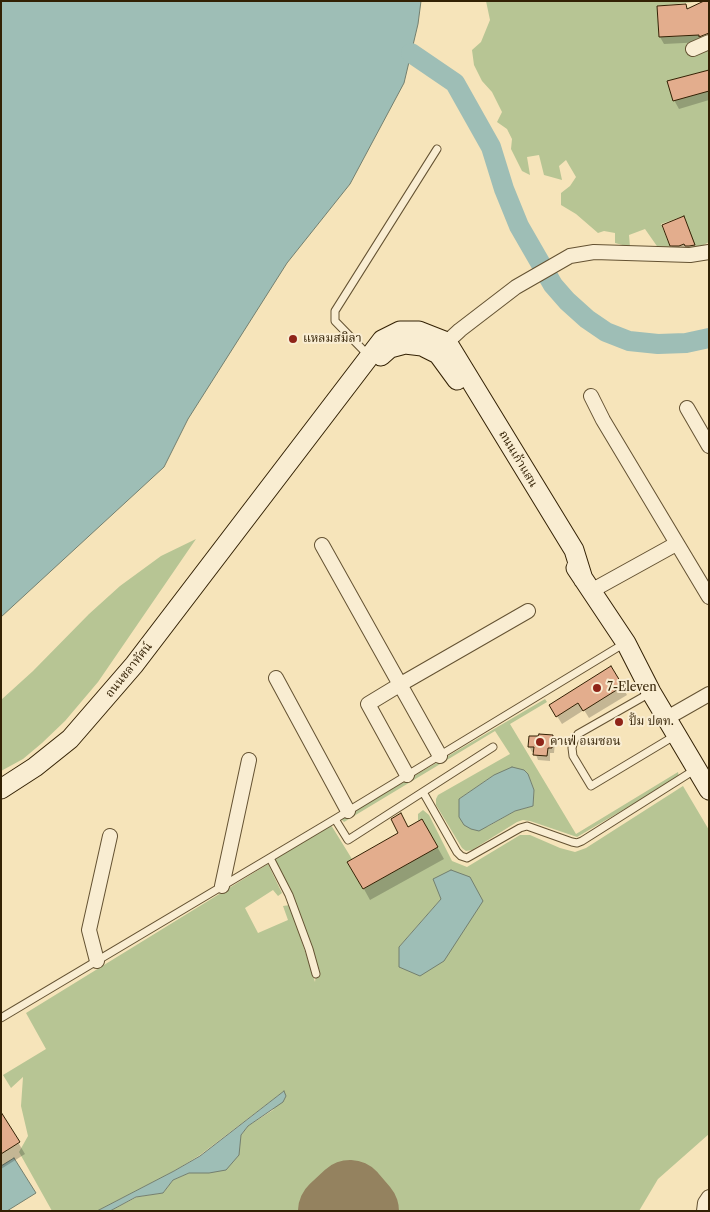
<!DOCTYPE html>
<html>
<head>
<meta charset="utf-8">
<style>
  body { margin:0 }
  #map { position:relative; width:710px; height:1212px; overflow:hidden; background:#f6e4ba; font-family:"Libre Caslon Text",serif }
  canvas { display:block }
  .frame { position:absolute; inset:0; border:2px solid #332104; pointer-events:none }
</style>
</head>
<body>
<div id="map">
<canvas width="710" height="1212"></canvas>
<div class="frame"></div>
</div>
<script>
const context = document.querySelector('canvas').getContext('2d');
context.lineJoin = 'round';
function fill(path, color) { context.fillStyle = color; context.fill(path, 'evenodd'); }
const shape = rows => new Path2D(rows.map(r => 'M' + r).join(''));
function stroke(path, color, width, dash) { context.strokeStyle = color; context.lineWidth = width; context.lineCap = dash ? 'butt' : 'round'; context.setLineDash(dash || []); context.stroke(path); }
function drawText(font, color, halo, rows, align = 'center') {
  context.font = font + ' "Libre Caslon Text","Noto Serif Thai",serif'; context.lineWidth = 4; context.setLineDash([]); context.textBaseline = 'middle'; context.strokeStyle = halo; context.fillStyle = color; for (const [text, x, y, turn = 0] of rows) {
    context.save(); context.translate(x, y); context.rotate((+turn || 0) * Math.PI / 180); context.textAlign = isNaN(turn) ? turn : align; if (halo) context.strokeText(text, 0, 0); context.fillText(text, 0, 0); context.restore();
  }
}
fill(shape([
  [486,1,704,1,657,6,659,37,688,36,694,24,700,38,690,46,709,47,709,70,668,81,709,91,709,242,698,248,695,245,684,216,661,224,671,249,659,249,645,229,629,235,630,247,615,243,615,233,604,231,598,233,576,214,561,205,561,193,570,186,576,177,566,160,559,166,562,180,544,175,539,155,527,157,530,175,522,171,511,149,512,139,507,129,497,122,502,112,492,92,482,81,474,65,472,50,481,42,490,20],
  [196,539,98,682,65,721,42,743,23,759,1,771,1,700,33,671,89,614,120,586,161,556],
  [545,699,547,702,510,724,576,834,678,772,679,777,577,837,530,821,523,820,517,822,472,850,466,851,462,848,436,805,436,799,438,795,510,754,495,731,344,822,341,819],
  [524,770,528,774,534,790,533,806,515,811,487,827,459,799,494,775],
  [683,786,709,830,709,1134,658,1179,639,1211,371,1211,350,1186,324,1211,110,1211,137,1197,163,1193,173,1180,189,1173,209,1173,238,1155,241,1135,248,1126,273,1110,284,1091,200,1155,174,1171,97,1211,52,1211,19,1152,28,1136,21,1106,23,1077,11,1088,3,1075,46,1049,26,1013,268,864,282,893,278,896,273,890,245,908,258,933,288,920,283,906,290,905,315,982,317,966,293,899,275,859,331,825,352,859,347,862,363,889,438,847,422,819,418,821,418,814,423,810,429,815,452,861,467,867,520,835,530,835,560,848,575,852,586,848],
  [441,899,399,967,399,947]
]), '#b7c594');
const water = shape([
  [1,1,421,1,418,24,404,83,350,184,287,263,188,419,164,467,1,617,1,1],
  [512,767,524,770,528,774,534,790,533,806,515,811,479,831,471,829,464,825,459,817,459,799,494,775,512,767],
  [451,870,470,877,483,901,444,961,420,976,399,967,399,947,441,899,433,879,451,870],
  [284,1091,286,1096,283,1102,248,1126,241,1135,239,1155,226,1170,209,1173,189,1173,173,1180,163,1193,136,1197,110,1211,97,1211,174,1171,200,1156,284,1091],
  [14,1158,36,1193,7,1211,1,1211,1,1166,14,1158]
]);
fill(water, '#9ebeb6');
stroke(water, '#737f6f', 1);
fill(shape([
  [686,6,699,24,704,42,664,44,660,37,659,7],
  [709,71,709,100,679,109,674,100],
  [684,218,688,226,699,254,676,254,671,245],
  [611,668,627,695,589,718,584,710,562,724,550,705],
  [552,736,555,742,554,753,550,753,550,761,538,760,535,752,532,752,529,746],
  [422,820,444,859,370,900,349,862],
  [1,1114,25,1154,1,1169]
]), '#0003');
stroke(shape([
  [411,53,455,83,491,147,504,189,519,226,553,285,567,301,587,319,606,332,629,341,658,344,686,343,709,338]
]), '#9ebeb6', 20);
stroke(shape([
  [335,1211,350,1197,362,1211]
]), '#94825f', 74);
const building = shape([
  [704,1,709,1,709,33,699,37,699,35,659,37,657,6,686,4,687,9,704,1],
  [709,70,709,91,673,101,667,81,709,70],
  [684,216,695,245,689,246,685,246,684,244,679,246,670,246,662,225,684,216],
  [611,666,623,686,583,711,578,703,556,717,549,705,611,666],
  [539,734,553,735,552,748,548,748,547,756,533,755,534,747,528,747,529,736,538,736,539,734],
  [401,813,408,827,422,819,438,847,363,889,347,862,398,833,391,819,401,813],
  [1,1112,20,1142,1,1154,1,1112]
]);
fill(building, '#e3ad8d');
stroke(building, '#332104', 1);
const lane = shape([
  [369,356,335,321,335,311,437,149],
  [650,693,578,734,574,741,572,748,573,756,591,786,676,735],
  [423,792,457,852,461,856,467,858,520,828,527,826,572,842,577,843,582,841,696,769],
  [335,819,348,840,493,747],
  [270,858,289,895,309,949,316,974],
  [1,1018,335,819,625,643]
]);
const street = shape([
  [693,49,709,42],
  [441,349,447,342,460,330,516,287,570,256,594,252,690,255,709,252],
  [591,396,603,420,709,597],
  [687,408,709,446],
  [322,545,440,756],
  [591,591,676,544],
  [276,678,348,811],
  [667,718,709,694],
  [407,775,368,704,401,684,528,611],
  [222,886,249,760],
  [97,961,89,930,110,836],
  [704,1211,705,1203,709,1197]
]);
const secondary = shape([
  [381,356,390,348,405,344,422,346,438,354,457,380],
  [576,568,626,643,651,692,709,790],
  [1,789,35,767,70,739,134,665,382,340,400,331,419,331,447,342,574,550,583,579]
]);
stroke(lane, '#645232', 9);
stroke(street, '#645232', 16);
stroke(secondary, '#332104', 21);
stroke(lane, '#f9edd2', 7);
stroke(street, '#f9edd2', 14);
stroke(secondary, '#f9edd2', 19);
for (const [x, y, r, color] of [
  [293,339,5,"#8f2418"],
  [597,688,5,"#8f2418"],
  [619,722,5,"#8f2418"],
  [540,742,5,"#8f2418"]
]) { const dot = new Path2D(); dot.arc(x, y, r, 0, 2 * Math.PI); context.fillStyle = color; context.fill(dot); stroke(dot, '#f9edd2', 2); }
drawText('12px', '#332104', '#f9edd2', [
  ["แหลมสมิลา",303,339],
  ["7-Eleven",607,688],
  ["ปั้ม ปตท.",629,722],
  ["คาเฟ่ อเมซอน",550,742]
], 'left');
drawText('12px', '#332104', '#f9edd2', [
  ["ถนนเก้าแสน",518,459,59],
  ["ถนนชลาทัศน์",129,670,-51]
]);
</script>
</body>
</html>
